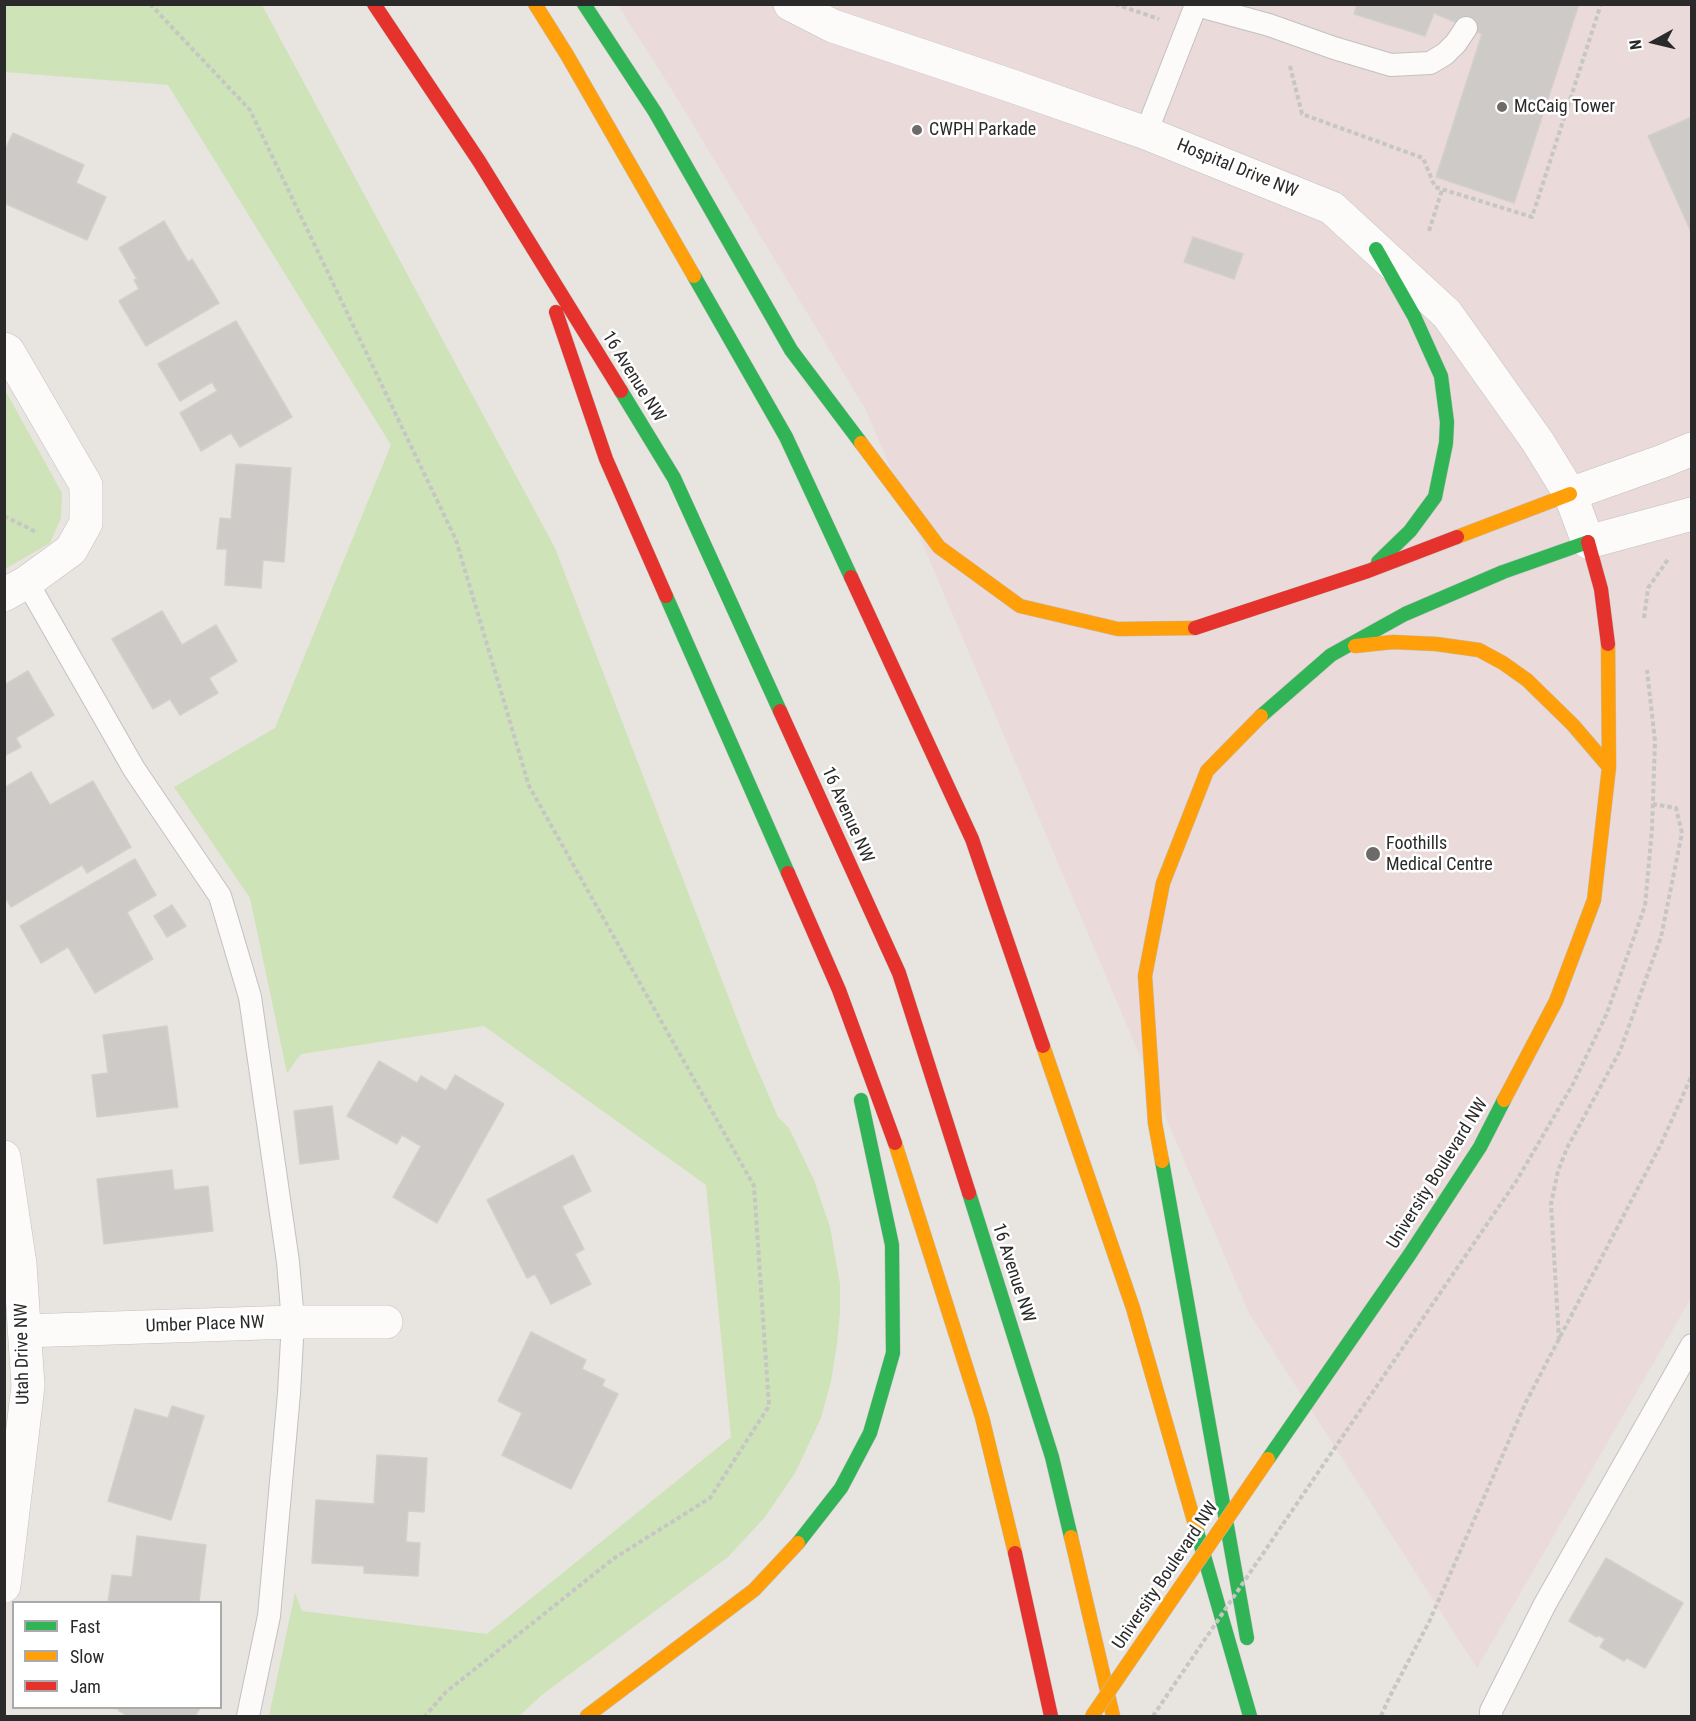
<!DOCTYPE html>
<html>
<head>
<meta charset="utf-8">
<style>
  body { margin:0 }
  #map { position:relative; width:1696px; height:1721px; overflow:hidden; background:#e8e4e0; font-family:"Roboto Condensed",sans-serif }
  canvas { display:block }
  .frame { position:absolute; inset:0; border:6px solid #2a2a2a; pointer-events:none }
  .legend { position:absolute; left:12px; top:1601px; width:210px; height:108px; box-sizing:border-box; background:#fff; border:2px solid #aaa; margin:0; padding:8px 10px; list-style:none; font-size:18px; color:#2a2a2a }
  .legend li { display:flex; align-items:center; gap:12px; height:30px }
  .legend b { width:30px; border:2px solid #aaa }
  .north { position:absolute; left:1624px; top:12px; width:60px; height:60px; -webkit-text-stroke:4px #fff; paint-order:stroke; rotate:262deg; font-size:16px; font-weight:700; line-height:24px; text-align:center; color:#2a2a2a }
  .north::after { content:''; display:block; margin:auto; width:21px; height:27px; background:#2a2a2a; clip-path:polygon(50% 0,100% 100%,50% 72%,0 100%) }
</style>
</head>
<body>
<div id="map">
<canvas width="1696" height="1721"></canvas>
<div class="frame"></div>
<ul class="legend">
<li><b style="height:8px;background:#30b455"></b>Fast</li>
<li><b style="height:8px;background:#ff9f0a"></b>Slow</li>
<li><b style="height:8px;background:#e5322d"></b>Jam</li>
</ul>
<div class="north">N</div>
</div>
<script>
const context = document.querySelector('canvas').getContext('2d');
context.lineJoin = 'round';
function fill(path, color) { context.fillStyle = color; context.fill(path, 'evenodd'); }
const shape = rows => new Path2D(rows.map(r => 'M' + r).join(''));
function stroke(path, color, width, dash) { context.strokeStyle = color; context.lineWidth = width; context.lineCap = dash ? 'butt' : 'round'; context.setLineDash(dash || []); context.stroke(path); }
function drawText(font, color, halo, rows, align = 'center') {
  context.font = font + ' "Roboto Condensed",sans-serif'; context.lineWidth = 5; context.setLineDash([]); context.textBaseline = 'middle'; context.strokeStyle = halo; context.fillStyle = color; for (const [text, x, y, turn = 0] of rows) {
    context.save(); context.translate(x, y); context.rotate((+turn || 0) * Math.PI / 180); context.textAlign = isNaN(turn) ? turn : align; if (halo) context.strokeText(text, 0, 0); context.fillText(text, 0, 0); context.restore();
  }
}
fill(shape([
  [618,5,1691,5,1691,1298,1477,1668,1249,1313,866,410,672,90]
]), '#eadada');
fill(shape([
  [4,5,262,5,555,548,749,1050,778,1117,789,1128,814,1180,830,1227,840,1284,840,1314,837,1344,831,1381,821,1418,795,1473,765,1517,728,1557,543,1694,519,1716,269,1716,295,1593,302,1611,487,1634,731,1437,706,1185,484,1026,301,1054,287,1073,250,898,174,787,275,728,391,445,168,85,5,72],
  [5,390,62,493,61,518,50,543,5,569]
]), '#cee3b8');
const building = shape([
  [1357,4,1579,4,1514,203,1436,177,1482,34,1434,13,1425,36,1354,14,1357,4],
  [1692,117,1692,234,1648,136,1692,117],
  [13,133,84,165,76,183,106,197,87,240,4,203,4,152,13,133],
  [164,221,188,262,192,259,219,303,146,346,119,301,139,289,134,280,137,279,119,248,164,221],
  [1193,237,1243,254,1234,279,1184,262,1193,237],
  [236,321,292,417,240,447,231,433,201,451,180,413,217,391,212,382,180,401,158,364,236,321],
  [236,464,291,468,284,562,263,560,261,588,225,585,227,549,217,549,220,518,231,519,236,464],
  [162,611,182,645,216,625,237,661,209,678,218,693,180,715,170,699,153,709,112,639,162,611],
  [28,671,54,715,16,738,21,747,4,756,4,685,28,671],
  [31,772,50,805,93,781,131,847,87,873,82,865,11,907,4,895,4,788,31,772],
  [135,859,156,895,127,912,153,959,95,993,68,947,41,963,20,926,135,859],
  [172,905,186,926,167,937,154,916,172,905],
  [167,1026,178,1107,97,1117,92,1075,108,1073,103,1035,167,1026],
  [379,1061,417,1083,421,1076,446,1091,455,1075,504,1104,437,1223,393,1197,421,1146,402,1135,397,1144,347,1116,379,1061],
  [332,1106,339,1159,300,1164,294,1111,332,1106],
  [573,1155,591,1191,562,1206,584,1249,575,1254,591,1284,551,1304,535,1274,527,1278,487,1200,573,1155],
  [172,1170,174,1190,208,1186,213,1231,104,1244,97,1179,172,1170],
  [531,1332,586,1360,582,1369,605,1380,602,1386,618,1394,571,1489,502,1455,522,1413,498,1401,531,1332],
  [172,1406,204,1416,171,1520,108,1501,135,1409,168,1418,172,1406],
  [377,1455,427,1458,424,1512,408,1511,406,1542,420,1543,418,1576,364,1573,364,1566,312,1563,316,1500,374,1504,377,1455],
  [137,1536,206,1545,199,1602,108,1602,112,1575,132,1577,137,1536],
  [1606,1558,1683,1603,1645,1668,1627,1658,1624,1661,1600,1647,1605,1639,1598,1635,1597,1637,1569,1621,1606,1558],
  [120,1708,200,1708,195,1716,127,1716,118,1710,120,1708]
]);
fill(building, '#cdcac7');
stroke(building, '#d3d0cc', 1.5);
const lane = shape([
  [1146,133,1196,5,1269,25,1334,48,1391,65,1430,63,1445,54,1456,43,1466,28],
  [27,582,134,769,220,896,250,997,288,1262,293,1322,289,1393,269,1616,248,1716],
  [1491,1716,1491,1711,1545,1604,1692,1345]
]);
const street = shape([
  [790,4,833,26,1012,86,1146,133,1332,208,1447,314,1538,442,1570,494,1588,542,1692,514],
  [4,349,8,351,86,485,86,523,71,550,27,582,4,595],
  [1570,494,1663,461,1692,449],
  [4,1157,20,1264,28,1386,4,1586],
  [24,1331,293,1322,386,1322]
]);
const fast = shape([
  [584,4,655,112,791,350,861,443],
  [1376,249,1414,316,1441,376,1447,422,1446,443,1435,497,1410,531,1378,562],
  [694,276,786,437,851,577],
  [621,391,674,478,780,711],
  [666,596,788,873],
  [1261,716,1331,655,1405,614,1503,572,1588,542],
  [1162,1161,1247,1638],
  [969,1193,1052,1457,1071,1537],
  [1268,1459,1410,1254,1480,1147,1504,1100],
  [1196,1528,1250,1716],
  [798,1543,841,1488,870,1433,893,1353,892,1245,861,1100]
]);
const slow = shape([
  [535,4,567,55,694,276],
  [861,443,939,547,1020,606,1118,629,1195,628],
  [1457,537,1570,494],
  [1355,646,1393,642,1436,644,1479,650,1503,663,1527,680,1573,725,1609,767],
  [1043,1046,1133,1308,1196,1528],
  [1504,1100,1556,1001,1594,900,1609,767,1608,644],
  [895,1143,982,1417,1015,1553],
  [1162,1161,1155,1123,1145,976,1163,883,1207,771,1261,716],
  [1071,1537,1113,1716],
  [587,1716,754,1590,798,1543]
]);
const jam = shape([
  [374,4,479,161,621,391],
  [556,312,606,459,666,596],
  [1588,542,1601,589,1608,644],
  [851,577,972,839,1043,1046],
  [1195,628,1368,571,1457,537],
  [780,711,899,973,969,1193],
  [788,873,839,990,895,1143],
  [1015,1553,1051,1716]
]);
stroke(lane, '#c2c1c1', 24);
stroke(street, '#c2c1c1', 34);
stroke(fast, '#c2c1c1', 15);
stroke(slow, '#c2c1c1', 15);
stroke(jam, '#c2c1c1', 15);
stroke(shape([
  [150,4,250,110,456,540,529,786,754,1186,769,1406,710,1498,613,1559,446,1692,425,1716],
  [1115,4,1159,19],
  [1290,66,1302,114,1423,158,1435,187,1532,217,1601,4],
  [1429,231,1442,190],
  [4,516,36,532],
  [1644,618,1648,588,1669,558],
  [1559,1340,1551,1204,1558,1171,1567,1148,1620,1051,1661,937,1682,833,1676,808,1653,804],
  [1283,1524,1517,1180,1573,1084,1607,1013,1645,906,1652,829,1655,741,1647,670],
  [1381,1716,1390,1696,1429,1622,1526,1402,1661,1144,1692,1075]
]), '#c6c6c5', 4, [4.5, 3]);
stroke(lane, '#fcfbfa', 22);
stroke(street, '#fcfbfa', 33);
stroke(fast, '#30b455', 14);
stroke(slow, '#ff9f0a', 14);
stroke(jam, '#e5322d', 14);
const slowBridge = shape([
  [1092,1716,1268,1459]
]);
stroke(slowBridge, '#c2c1c1', 15, []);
stroke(shape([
  [1153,1716,1283,1524]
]), '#c6c6c5', 4, [4.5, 3]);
stroke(slowBridge, '#ff9f0a', 14);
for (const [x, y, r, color] of [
  [1502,107,6,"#6c6b6a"],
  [917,130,6,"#6c6b6a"],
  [1373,854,8,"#6c6b6a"]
]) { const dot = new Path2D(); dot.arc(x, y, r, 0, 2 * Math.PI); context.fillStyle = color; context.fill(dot); stroke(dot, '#fff', 2); }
drawText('18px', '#2a2a2a', '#fff', [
  ["McCaig Tower",1514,107],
  ["CWPH Parkade",929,130],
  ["Foothills",1386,844],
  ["Medical Centre",1386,865]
], 'left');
drawText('18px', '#2a2a2a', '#fff', [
  ["Hospital Drive NW",1237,169,22],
  ["16 Avenue NW",633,377,58],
  ["16 Avenue NW",847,815,66],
  ["University Boulevard NW",1438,1174,-58],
  ["16 Avenue NW",1013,1273,72],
  ["Umber Place NW",205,1325,-2],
  ["Utah Drive NW",23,1354,-91],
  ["University Boulevard NW",1166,1576,-56]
]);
</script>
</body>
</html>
